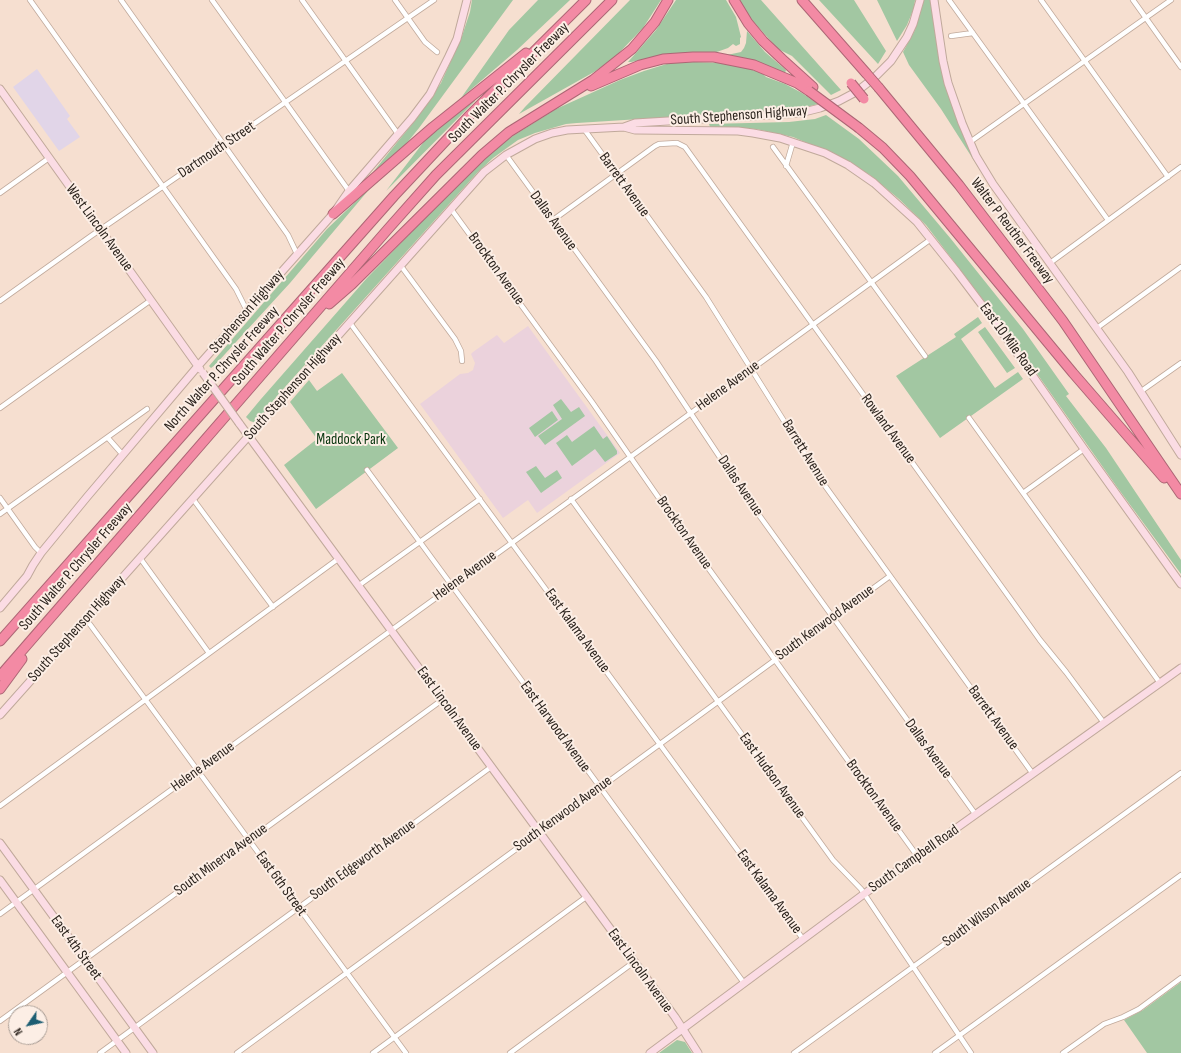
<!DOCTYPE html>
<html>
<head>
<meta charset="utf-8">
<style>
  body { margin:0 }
  #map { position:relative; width:1181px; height:1053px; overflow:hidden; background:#f6dfd0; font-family:"Sofia Sans Condensed",sans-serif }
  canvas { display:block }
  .north { position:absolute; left:8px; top:1005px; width:40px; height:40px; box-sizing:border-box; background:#fceee5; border:1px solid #a99d95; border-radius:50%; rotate:236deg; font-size:11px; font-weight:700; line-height:16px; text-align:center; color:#2c241e }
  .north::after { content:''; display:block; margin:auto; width:14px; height:18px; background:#1d5e73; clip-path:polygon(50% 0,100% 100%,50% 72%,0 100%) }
</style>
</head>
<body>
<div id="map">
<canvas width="1181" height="1053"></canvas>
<div class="north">N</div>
</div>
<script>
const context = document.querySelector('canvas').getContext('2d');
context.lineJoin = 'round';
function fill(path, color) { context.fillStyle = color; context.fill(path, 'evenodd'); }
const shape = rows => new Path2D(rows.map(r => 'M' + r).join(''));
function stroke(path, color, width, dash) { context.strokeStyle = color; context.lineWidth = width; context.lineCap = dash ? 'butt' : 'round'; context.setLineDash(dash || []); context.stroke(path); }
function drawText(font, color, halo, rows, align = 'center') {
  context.font = font + ' "Sofia Sans Condensed",sans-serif'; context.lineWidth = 4; context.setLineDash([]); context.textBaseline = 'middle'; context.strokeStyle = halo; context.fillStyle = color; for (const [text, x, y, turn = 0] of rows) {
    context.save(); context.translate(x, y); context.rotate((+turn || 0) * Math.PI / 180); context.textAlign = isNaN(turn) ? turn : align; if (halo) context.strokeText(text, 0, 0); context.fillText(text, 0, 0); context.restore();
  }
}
fill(shape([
  [37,69,70,116,67,119,80,137,59,151,13,87]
]), '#e1d5e8');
fill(shape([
  [528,326,620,453,537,513,528,500,503,518,420,404,460,374,468,373,473,370,475,363,471,354,473,352,497,335,504,343]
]), '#ebd2dc');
fill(shape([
  [472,0,513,0,419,128,406,144,373,172,413,123,441,83,462,36,470,12],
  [538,0,570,0,517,50,461,98,509,30],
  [630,0,661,0,643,28,614,58,594,72,519,114,525,107],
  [676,0,726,0,736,17,741,37,740,38,740,44,736,46,733,44,728,48,714,53,705,52,671,54,631,62,628,62,656,30],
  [739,0,761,0,841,90,831,95,792,56,778,49,752,20],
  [819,0,854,0,886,51,878,64],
  [877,0,915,0,914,8,907,25,897,41],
  [924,0,931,0,940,63,946,87,956,117,980,170,941,109,909,65,903,52,915,30],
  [747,31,765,52,786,70,785,73,756,61,727,55,741,52,744,48,746,43],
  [694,62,721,63,743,67,762,73,766,77,785,84,802,93,818,104,799,109,577,123,566,124,535,133,518,140,493,158,477,173,338,328,277,396,256,423,250,421,246,417,261,399,367,278,472,170,508,139,556,109,620,80,644,71,670,63],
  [475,100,475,101,386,191,426,139,465,107],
  [826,115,859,139,898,176,951,239,1023,329,1069,394,1066,396,1106,448,1181,560,1181,574,1117,487,1004,327,926,225,899,199,870,175,840,157,793,137,756,129,710,127,709,124,789,122,815,119],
  [372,186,290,283,215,365,211,368,209,366,327,229],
  [978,317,982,323,961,339,995,388,1018,372,1023,379,940,438,896,376,956,337,954,334],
  [985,327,1015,368,1007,373,978,332],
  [342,373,398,448,316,509,284,465,317,439,290,402,309,380,317,391],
  [561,399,571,412,579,407,585,416,545,445,538,436,562,419,553,405],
  [552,411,558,420,535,437,529,428],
  [594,426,603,439,607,436,617,451,617,454,605,462,595,449,572,466,556,443,567,435,572,442],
  [536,466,545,478,557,470,562,478,541,493,526,472],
  [1181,982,1181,1053,1147,1053,1124,1020,1143,1010],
  [677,1040,685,1042,692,1053,659,1053]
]), '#a2c7a2');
const street = shape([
  [30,0,236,289,247,311],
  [121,0,288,235,297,254],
  [212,0,349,191],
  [302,0,398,134],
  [395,0,425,42,437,52],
  [949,0,1108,220],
  [1041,0,1168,177],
  [1133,0,1181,67],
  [951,36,973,33],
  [584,129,706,297,823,483,1033,774],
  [970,142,1171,0],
  [773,147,925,356],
  [506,155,656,361,751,504,976,815],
  [786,166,793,142],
  [0,193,49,158],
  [451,209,592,402,693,547,918,857],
  [553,220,655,146,659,144,677,143,685,147,1040,640,1066,672,1104,723],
  [1050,263,1181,167],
  [401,266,455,339,461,351,462,361],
  [0,301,91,236,434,0],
  [350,323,803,939],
  [1097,328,1181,267],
  [1140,392,1181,363],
  [0,408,151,300],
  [969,418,1160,683],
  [108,438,123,455],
  [367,470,744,983],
  [1023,493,1084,449],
  [0,498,35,547,41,553],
  [193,499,273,607],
  [571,499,833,860,861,889,971,1053],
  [0,514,147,409],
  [140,558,209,653],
  [358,586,480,499],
  [86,619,406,1053],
  [0,806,338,559],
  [0,914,931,239],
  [0,1021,442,700],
  [100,1053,491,767],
  [237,1053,890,576],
  [373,1053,586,897],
  [510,1053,634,962],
  [794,1053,1181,773],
  [935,1053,1181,875],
  [1063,1053,1104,1024,1123,1017,1139,1009,1181,978]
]);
const secondary = shape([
  [934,0,943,61,948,83,962,123,976,156,993,184,1128,372,1181,455],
  [0,89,200,369],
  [624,127,635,123,800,113,820,108,839,101,856,92,874,78,891,61,907,37,913,24,920,0],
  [239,423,675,1017,698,1053],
  [0,608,27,576,33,565,41,553,87,497,198,366,333,214,349,191,412,118,430,94,449,56,457,39,467,0],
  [0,715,484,172,506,155,535,139,552,133,567,130,624,127,635,130,738,131,753,133,780,138,825,153,848,165,874,183,917,222,957,272,1000,329,1084,449,1181,584],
  [0,843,153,1053],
  [0,880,126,1053],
  [650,1053,864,894,1181,668]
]);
const highway = shape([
  [734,0,748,23,763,41,782,59,813,87],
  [802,0,866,73],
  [591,86,640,65,663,59,693,57,714,57,754,65,797,83,809,91],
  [879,88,959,185,1063,321,1181,494],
  [859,128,883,148,910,176,1073,373,1164,478],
  [333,214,433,127,526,53],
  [329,304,352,284,482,155,509,132,593,80,632,49,655,22,668,0],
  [0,641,394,196,468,117,586,0],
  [0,676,388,229,436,175,612,0],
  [0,689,22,659]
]);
stroke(street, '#c0a99b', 6);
stroke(secondary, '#c0a99b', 9);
stroke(highway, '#ad6675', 11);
stroke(street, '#fff', 4.5);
stroke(secondary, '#fbdce4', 7);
stroke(highway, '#f38aa4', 9);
const secondaryBridge = shape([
  [203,373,239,423]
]);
const highwayBridge = shape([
  [866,73,879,88],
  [851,83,864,99],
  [809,91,859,128]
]);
stroke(secondaryBridge, '#c0a99b', 9, []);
stroke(highwayBridge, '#ad6675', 11, []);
stroke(secondaryBridge, '#fbdce4', 7);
stroke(highwayBridge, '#f38aa4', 9);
drawText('15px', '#2c241e', '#fceee5', [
  ["South Walter P. Chrysler Freeway",509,83,-45],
  ["South Stephenson Highway",739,116,-4],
  ["Dartmouth Street",217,150,-34],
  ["Barrett Avenue",624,185,54],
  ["Dallas Avenue",553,221,54],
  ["West Lincoln Avenue",99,228,54],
  ["Walter P Reuther Freeway",1012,231,53],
  ["Brockton Avenue",496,269,54],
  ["Stephenson Highway",247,312,-49],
  ["South Walter P. Chrysler Freeway",289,322,-49],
  ["East 10 Mile Road",1008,340,54],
  ["North Walter P. Chrysler Freeway",222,369,-48],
  ["Helene Avenue",728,386,-36],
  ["South Stephenson Highway",293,387,-48],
  ["Rowland Avenue",888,429,54],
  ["Barrett Avenue",805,453,58],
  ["Dallas Avenue",740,486,56],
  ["Brockton Avenue",684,533,55],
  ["South Walter P. Chrysler Freeway",76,567,-49],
  ["Helene Avenue",465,576,-36],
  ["South Kenwood Avenue",825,623,-36],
  ["South Stephenson Highway",77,629,-48],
  ["East Kalama Avenue",577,631,54],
  ["East Lincoln Avenue",449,709,54],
  ["Barrett Avenue",993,718,54],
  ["East Harwood Avenue",555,727,54],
  ["Dallas Avenue",928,749,54],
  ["Helene Avenue",203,767,-36],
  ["East Hudson Avenue",772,776,54],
  ["Brockton Avenue",874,796,54],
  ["South Kenwood Avenue",563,814,-36],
  ["South Campbell Road",914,859,-35],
  ["South Minerva Avenue",221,860,-36],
  ["South Edgeworth Avenue",363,860,-36],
  ["East 6th Street",281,884,54],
  ["East Kalama Avenue",769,892,54],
  ["South Wilson Avenue",987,913,-36],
  ["East 4th Street",76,948,54],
  ["East Lincoln Avenue",640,971,54]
]);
drawText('15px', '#05330b', '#fceee5', [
  ["Maddock Park",351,440]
]);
</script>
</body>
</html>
